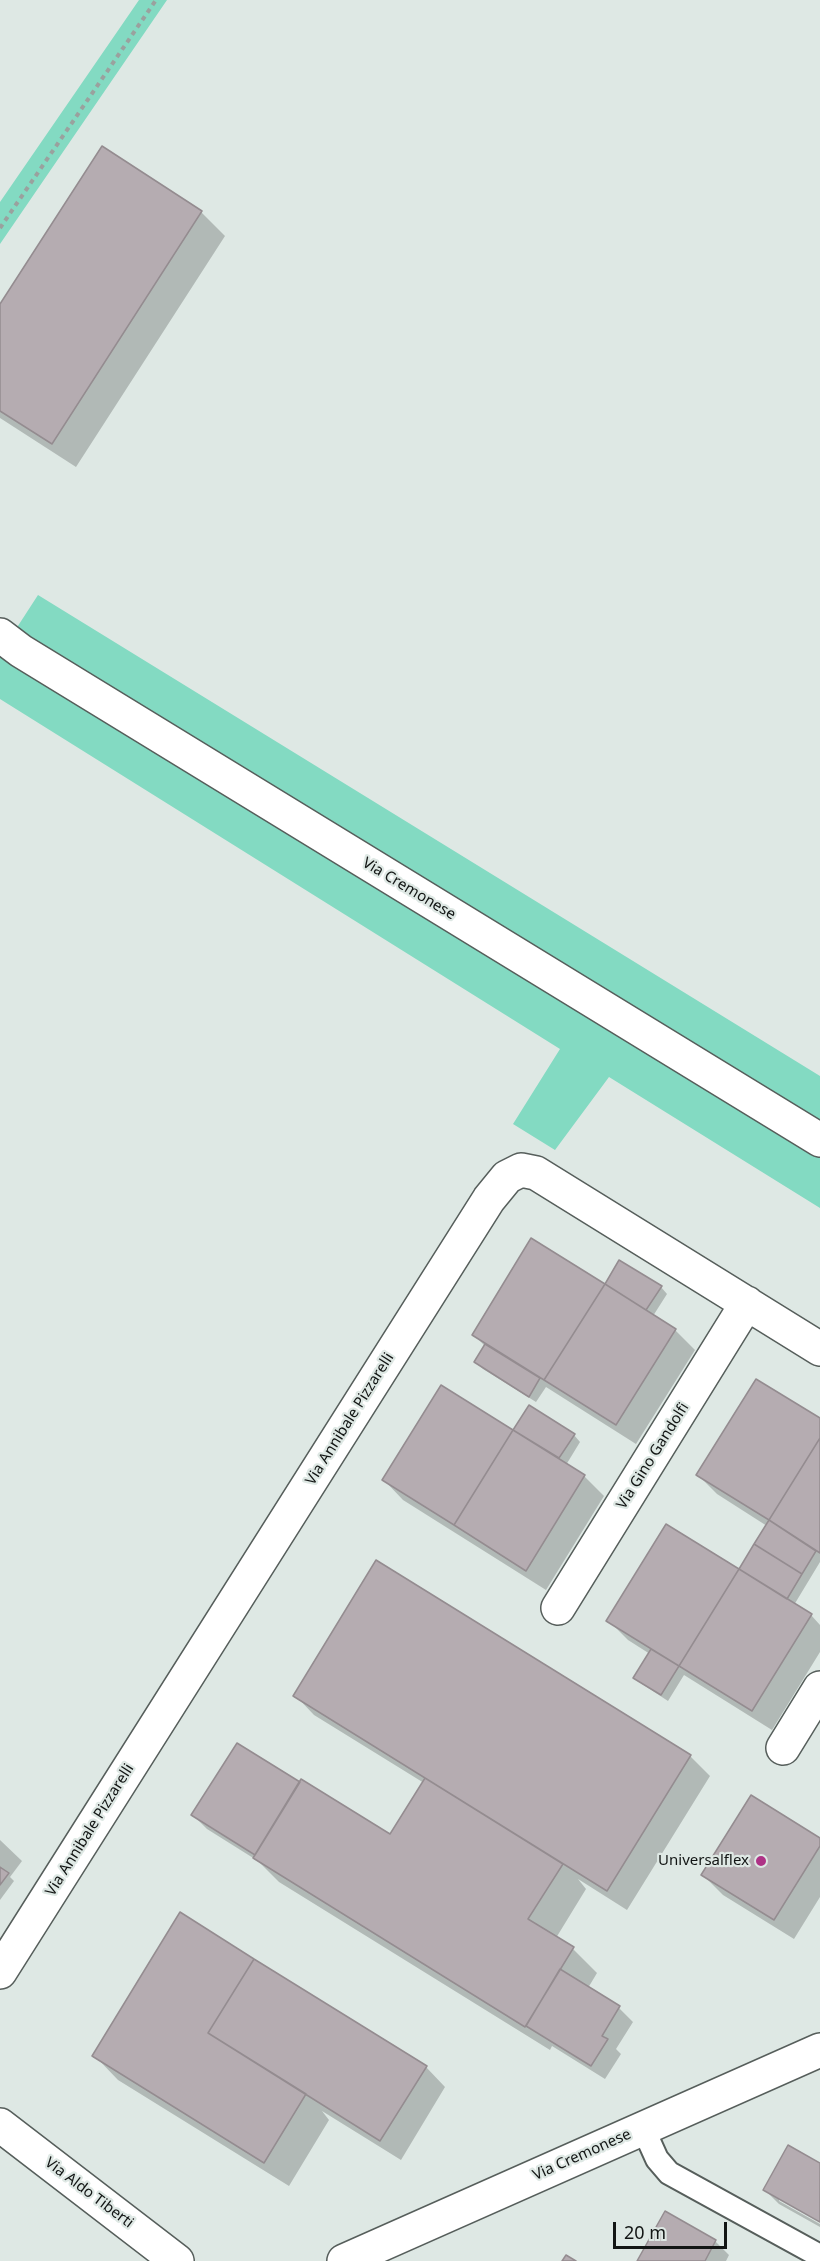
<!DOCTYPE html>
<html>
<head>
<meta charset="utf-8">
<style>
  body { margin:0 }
  #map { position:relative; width:820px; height:2261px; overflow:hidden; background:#dee8e4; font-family:"Noto Sans",sans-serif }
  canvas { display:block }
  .scale { position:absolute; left:613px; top:2222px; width:114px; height:27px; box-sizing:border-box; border:3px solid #121514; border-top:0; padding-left:8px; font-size:18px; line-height:21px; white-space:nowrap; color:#121514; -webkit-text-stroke:4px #dee8e4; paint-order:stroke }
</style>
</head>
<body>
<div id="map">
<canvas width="820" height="2261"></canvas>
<div class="scale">20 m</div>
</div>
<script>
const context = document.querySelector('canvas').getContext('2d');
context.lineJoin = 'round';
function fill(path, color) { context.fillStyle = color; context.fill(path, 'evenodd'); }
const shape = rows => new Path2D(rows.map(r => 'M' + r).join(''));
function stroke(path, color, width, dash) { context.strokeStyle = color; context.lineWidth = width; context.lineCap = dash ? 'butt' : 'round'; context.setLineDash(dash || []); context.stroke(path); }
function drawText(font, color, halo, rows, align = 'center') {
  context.font = font + ' "Noto Sans",sans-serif'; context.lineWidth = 4.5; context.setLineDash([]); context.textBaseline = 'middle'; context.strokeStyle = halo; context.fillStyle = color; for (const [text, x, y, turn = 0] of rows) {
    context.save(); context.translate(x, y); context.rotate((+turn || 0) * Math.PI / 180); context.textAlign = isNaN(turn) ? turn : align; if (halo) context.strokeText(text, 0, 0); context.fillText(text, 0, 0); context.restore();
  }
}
fill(shape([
  [139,0,167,0,0,244,0,202],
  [38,595,820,1076,820,1129,14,632],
  [0,653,820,1153,820,1208,609,1077,555,1150,513,1124,560,1049,0,699]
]), '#83dac2');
fill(shape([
  [201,212,225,236,76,467,0,418,0,307],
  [661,1287,667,1294,653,1316,675,1330,695,1350,636,1444,546,1387,536,1402,483,1369,476,1362,485,1346,474,1335,611,1290],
  [820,1420,820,1562,794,1605,811,1615,820,1625,820,1652,772,1730,684,1675,668,1701,642,1684,635,1678,650,1654,628,1640,608,1620,739,1571,767,1526,717,1494,698,1475],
  [515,1429,574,1435,580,1442,566,1465,584,1476,604,1496,546,1590,403,1500,384,1480,519,1436],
  [377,1562,690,1756,710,1776,627,1910,578,1879,586,1889,556,1938,573,1949,597,1973,588,1988,619,2008,633,2022,616,2049,621,2054,605,2079,552,2046,550,2050,279,1882,258,1861,207,1829,193,1815,390,1836,424,1783,314,1715,295,1695],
  [0,1840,22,1861,10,1877,14,1881,0,1900],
  [820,1840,820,1897,794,1939,723,1895,703,1875],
  [94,2055,426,2067,445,2087,401,2160,322,2111,329,2120,289,2186,118,2080],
  [820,2164,820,2220,779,2197,779,2201,820,2224,820,2227,779,2204,765,2190],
  [715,2241,729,2255,726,2261,639,2261]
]), '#0003');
const building = shape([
  [102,146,202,211,52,444,0,411,0,304,102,146],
  [531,1238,605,1284,544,1380,472,1335,531,1238],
  [619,1260,662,1286,646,1310,605,1284,619,1260],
  [605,1284,676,1329,616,1425,544,1380,605,1284],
  [485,1344,540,1378,529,1397,474,1362,485,1344],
  [756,1379,820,1418,820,1438,769,1520,696,1475,756,1379],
  [441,1385,513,1430,454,1525,382,1480,441,1385],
  [529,1405,575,1434,559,1458,513,1430,529,1405],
  [513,1430,585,1475,526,1571,454,1525,513,1430],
  [820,1438,820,1553,769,1520,820,1438],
  [769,1520,816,1551,802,1574,754,1544,769,1520],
  [666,1524,739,1569,679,1666,606,1621,666,1524],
  [754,1544,802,1574,787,1599,739,1569,754,1544],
  [376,1560,691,1755,607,1891,293,1696,376,1560],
  [739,1569,812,1614,752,1711,679,1666,739,1569],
  [651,1649,679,1666,661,1695,633,1678,651,1649],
  [237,1743,300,1782,255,1855,191,1815,237,1743],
  [425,1778,563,1864,528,1919,574,1947,525,2027,253,1858,301,1779,390,1834,425,1778],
  [751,1795,820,1838,820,1846,774,1920,701,1875,751,1795],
  [0,1867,9,1873,0,1885,0,1867],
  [180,1912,254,1959,208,2033,306,2094,264,2163,92,2056,180,1912],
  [254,1959,427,2066,380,2141,208,2033,254,1959],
  [560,1969,620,2006,602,2036,608,2039,591,2066,526,2026,560,1969],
  [788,2145,820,2163,820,2222,763,2190,788,2145],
  [665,2211,716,2240,705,2261,637,2261,665,2211],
  [566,2255,576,2261,562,2261,566,2255]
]);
fill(building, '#b5acb1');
stroke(building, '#948c90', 1.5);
const lane = shape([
  [643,2128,657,2159,669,2173,820,2256]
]);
const street = shape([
  [0,635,21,651,820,1140],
  [558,1608,747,1303],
  [783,1748,820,1688],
  [0,1972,489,1199,507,1177,521,1170,536,1173,820,1349],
  [0,2125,177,2261]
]);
const secondary = shape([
  [344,2261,820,2050]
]);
stroke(lane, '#565e5b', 26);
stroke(street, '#565e5b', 36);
stroke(secondary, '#565e5b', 36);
stroke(shape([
  [0,228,156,0]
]), '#9aa19e', 4, [4.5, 4.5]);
stroke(lane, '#fff', 22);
stroke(street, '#fff', 33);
stroke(secondary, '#fff', 33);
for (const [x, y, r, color] of [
  [761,1861,6,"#ae3386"]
]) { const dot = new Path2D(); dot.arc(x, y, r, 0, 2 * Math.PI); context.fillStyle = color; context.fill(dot); stroke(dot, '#dee8e4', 2); }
drawText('15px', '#121514', '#dee8e4', [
  ["Via Cremonese",409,889,31],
  ["Via Annibale Pizzarelli",350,1419,-58],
  ["Via Gino Gandolfi",653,1456,-58],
  ["Via Annibale Pizzarelli",90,1830,-58],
  ["Via Cremonese",582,2155,-24],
  ["Via Aldo Tiberti",89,2193,37]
]);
drawText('15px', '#121514', '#dee8e4', [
  ["Universalflex",749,1861]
], 'right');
</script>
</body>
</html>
